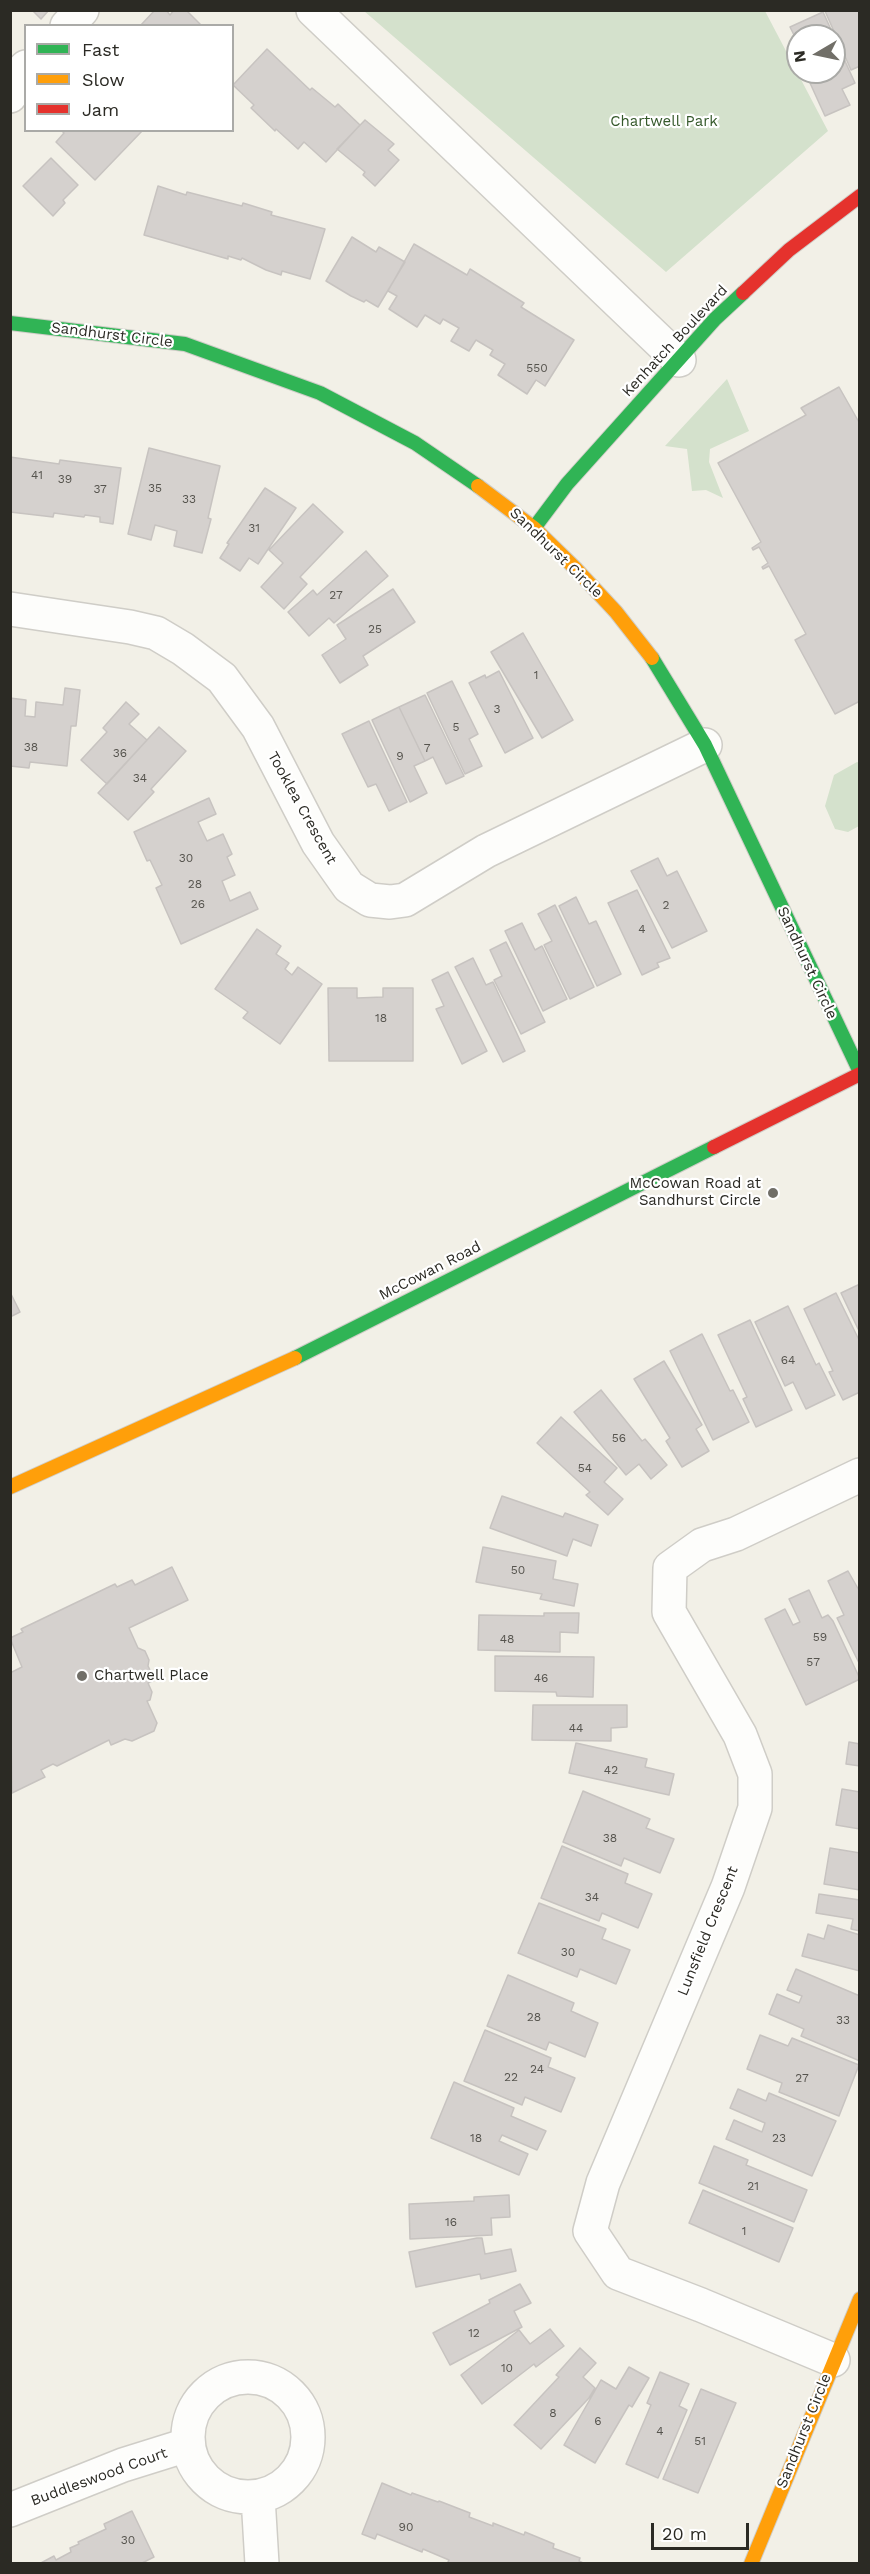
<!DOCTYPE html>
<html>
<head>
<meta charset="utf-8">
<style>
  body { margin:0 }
  #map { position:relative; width:870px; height:2574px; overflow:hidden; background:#f2f0e7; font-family:"Work Sans",sans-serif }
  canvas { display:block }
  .frame { position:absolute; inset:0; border:12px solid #2b2a24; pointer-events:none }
  .legend { position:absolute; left:24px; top:24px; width:210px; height:108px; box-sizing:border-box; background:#fff; border:2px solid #aaaaa7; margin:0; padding:8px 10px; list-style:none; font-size:18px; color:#2b2a24 }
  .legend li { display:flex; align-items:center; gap:12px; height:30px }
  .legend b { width:30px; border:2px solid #aaaaa7 }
  .north { position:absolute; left:786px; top:24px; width:60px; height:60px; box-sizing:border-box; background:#fff; border:2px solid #aaaaa7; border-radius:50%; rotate:261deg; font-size:16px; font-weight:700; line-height:24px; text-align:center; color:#2b2a24 }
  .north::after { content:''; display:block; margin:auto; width:21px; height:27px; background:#716f68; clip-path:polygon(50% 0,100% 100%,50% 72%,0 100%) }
  .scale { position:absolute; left:651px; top:2523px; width:98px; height:27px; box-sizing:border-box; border:3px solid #2b2a24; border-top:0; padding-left:8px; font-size:18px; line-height:21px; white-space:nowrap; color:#2b2a24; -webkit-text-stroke:4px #fff; paint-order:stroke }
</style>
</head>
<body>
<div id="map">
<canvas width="870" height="2574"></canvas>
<div class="frame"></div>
<ul class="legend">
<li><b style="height:8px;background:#30b455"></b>Fast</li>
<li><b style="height:8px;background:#ff9f0a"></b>Slow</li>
<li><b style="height:8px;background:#e5322d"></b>Jam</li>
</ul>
<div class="north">N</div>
<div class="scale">20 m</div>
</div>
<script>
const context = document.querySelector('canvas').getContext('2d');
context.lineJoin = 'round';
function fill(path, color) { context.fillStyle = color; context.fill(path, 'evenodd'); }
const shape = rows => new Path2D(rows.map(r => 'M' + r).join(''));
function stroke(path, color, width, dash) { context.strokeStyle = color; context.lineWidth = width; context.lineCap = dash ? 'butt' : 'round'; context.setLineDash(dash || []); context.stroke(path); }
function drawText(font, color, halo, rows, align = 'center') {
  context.font = font + ' "Work Sans",sans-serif'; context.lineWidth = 4.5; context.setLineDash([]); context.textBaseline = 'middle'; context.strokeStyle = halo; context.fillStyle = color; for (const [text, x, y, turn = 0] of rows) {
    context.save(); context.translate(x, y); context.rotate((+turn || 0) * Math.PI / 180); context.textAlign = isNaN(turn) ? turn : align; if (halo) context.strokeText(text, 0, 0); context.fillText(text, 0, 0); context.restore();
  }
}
fill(shape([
  [364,11,765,11,828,131,666,272],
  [727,379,749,431,710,449,709,462,723,498,706,490,692,491,687,449,665,446],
  [857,762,860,763,859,826,848,832,835,829,825,806,834,775]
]), '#d4e1cc');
const building = shape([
  [32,10,49,10,41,19,32,10],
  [155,10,166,10,170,15,174,10,186,10,202,26,140,26,155,10],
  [860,10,860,66,851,70,825,11,860,10],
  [823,12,834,36,798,36,798,43,790,27,823,12],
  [834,37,855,83,842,89,850,105,825,116,810,83,815,81,811,72,834,72,834,37],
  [267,49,310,90,312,88,335,107,338,104,360,125,326,162,304,142,298,149,276,129,275,131,251,108,254,105,233,85,267,49],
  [365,120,394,144,388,150,399,160,375,186,363,175,365,172,337,149,365,120],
  [61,130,143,130,95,180,56,142,64,133,61,130],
  [51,158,78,185,63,200,65,203,53,216,23,186,51,158],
  [158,186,186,195,187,192,242,206,243,203,272,212,271,215,325,229,310,279,282,271,281,275,266,270,242,258,241,260,228,256,228,259,144,235,158,186],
  [352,237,376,252,379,247,405,262,378,307,366,300,364,302,351,296,326,281,352,237],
  [414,244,467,275,470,269,524,303,521,307,574,340,545,386,536,380,527,394,498,375,505,364,490,355,493,350,476,340,469,351,451,341,459,328,443,319,440,324,425,315,417,327,389,309,397,296,388,291,414,244],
  [839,387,860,424,860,701,835,714,795,640,806,634,769,566,763,569,762,567,768,563,759,547,753,550,752,548,761,542,718,463,806,415,801,408,839,387],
  [149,448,220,466,208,518,211,519,202,553,174,546,177,531,155,525,151,540,128,534,149,448],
  [10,457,59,464,60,460,121,468,113,524,100,522,100,517,85,515,84,517,54,513,53,517,10,512,10,457],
  [265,488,296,508,258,564,249,558,240,571,220,558,229,544,227,543,265,488],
  [313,504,343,532,300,577,307,584,284,609,261,587,283,563,269,550,313,504],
  [366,551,388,576,334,623,329,618,309,636,288,612,313,590,317,595,366,551],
  [393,589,415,622,363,656,368,665,340,683,322,655,346,639,337,625,393,589],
  [523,633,573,720,542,738,491,652,523,633],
  [499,671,533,738,505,753,469,683,485,675,486,678,499,671],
  [452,681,478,734,469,739,482,766,465,774,427,693,452,681],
  [65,688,80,690,76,726,71,726,67,766,30,762,29,768,10,766,10,698,26,700,25,716,35,717,36,702,63,705,65,688],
  [425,695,464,776,446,784,433,757,425,761,399,707,425,695],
  [126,702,139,714,129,724,147,740,107,784,81,760,107,732,103,728,126,702],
  [399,707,425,761,414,766,427,793,410,802,372,720,399,707],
  [369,721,407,802,389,811,376,784,368,787,342,734,369,721],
  [159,727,186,751,151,789,154,792,128,820,98,793,159,727],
  [209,798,216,814,198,822,207,841,223,834,232,854,227,857,235,875,222,881,230,901,250,892,258,909,181,944,156,888,162,885,150,860,147,861,134,832,209,798],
  [658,858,667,876,677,871,707,931,672,948,631,871,658,858],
  [637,890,670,958,657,963,659,967,642,975,608,903,637,890],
  [576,897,589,924,596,921,621,974,597,986,559,906,576,897],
  [555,905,594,987,570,999,544,945,552,941,538,914,555,905],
  [522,923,535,950,542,946,567,999,543,1011,505,931,522,923],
  [257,929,281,946,276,954,289,963,285,969,292,975,298,967,322,984,280,1044,243,1018,248,1012,215,989,257,929],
  [506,942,545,1022,521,1034,494,980,502,976,490,950,506,942],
  [473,958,486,985,493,982,525,1051,503,1062,455,967,473,958],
  [448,972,487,1051,462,1064,436,1009,444,1006,432,980,448,972],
  [328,988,357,988,357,998,383,997,383,988,413,988,413,1061,329,1061,328,988],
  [860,1284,860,1333,841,1293,860,1284],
  [10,1292,20,1312,10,1317,10,1292],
  [836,1293,860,1342,860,1392,843,1400,829,1372,833,1371,804,1309,836,1293],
  [788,1306,816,1365,819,1363,835,1395,806,1409,793,1382,785,1386,755,1322,788,1306],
  [750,1320,792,1410,756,1427,743,1399,747,1397,718,1335,750,1320],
  [702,1334,730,1391,733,1390,749,1422,713,1440,670,1351,702,1334],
  [664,1361,702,1425,696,1429,709,1451,682,1467,666,1441,670,1438,634,1379,664,1361],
  [601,1390,642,1441,645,1439,667,1465,651,1479,639,1464,626,1475,574,1412,601,1390],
  [561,1417,617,1468,604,1482,623,1499,608,1515,586,1495,590,1492,537,1443,561,1417],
  [502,1496,563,1517,565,1513,598,1525,591,1546,573,1539,567,1556,490,1528,502,1496],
  [483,1547,556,1561,553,1579,578,1584,574,1606,540,1599,542,1594,476,1582,483,1547],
  [172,1567,188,1600,129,1628,138,1648,145,1651,149,1660,148,1666,155,1680,148,1683,152,1692,150,1700,147,1701,157,1723,154,1731,132,1741,125,1739,111,1745,109,1740,57,1766,53,1764,41,1770,45,1777,12,1793,10,1673,22,1667,10,1638,23,1632,21,1629,115,1584,117,1587,132,1580,135,1585,172,1567],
  [848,1571,860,1592,860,1665,837,1618,844,1615,828,1581,848,1571],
  [809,1590,822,1618,828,1615,833,1621,860,1679,806,1705,765,1619,785,1609,793,1625,800,1622,789,1599,809,1590],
  [544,1613,579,1613,578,1633,560,1632,560,1652,478,1650,479,1615,544,1616,544,1613],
  [495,1656,594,1657,593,1697,557,1696,556,1692,495,1691,495,1656],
  [533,1705,627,1705,627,1727,611,1728,611,1741,532,1740,533,1705],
  [849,1742,860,1744,860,1766,846,1764,849,1742],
  [576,1743,647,1759,645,1767,674,1774,669,1795,569,1773,576,1743],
  [842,1789,860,1792,860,1829,836,1825,842,1789],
  [583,1791,650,1819,646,1828,674,1839,660,1873,624,1858,621,1866,563,1842,583,1791],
  [562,1846,628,1874,625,1883,652,1894,638,1928,602,1913,599,1921,541,1898,562,1846],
  [830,1848,860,1853,860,1890,824,1884,830,1848],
  [819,1894,860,1900,860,1931,851,1929,853,1919,816,1913,819,1894],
  [539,1903,606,1929,602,1939,630,1950,616,1984,580,1969,577,1977,518,1953,539,1903],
  [828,1925,860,1935,860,1971,802,1956,808,1934,824,1939,828,1925],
  [796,1969,860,1996,860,2061,801,2036,804,2029,769,2014,777,1994,799,2003,802,1996,787,1990,796,1969],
  [508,1975,574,2003,571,2011,598,2023,585,2057,549,2042,546,2050,487,2026,508,1975],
  [485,2030,551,2058,548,2067,575,2078,561,2112,525,2097,522,2105,464,2081,485,2030],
  [760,2035,788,2046,792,2038,859,2065,839,2116,779,2092,782,2083,747,2069,760,2035],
  [454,2082,514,2108,511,2116,546,2131,537,2150,502,2135,499,2141,528,2154,519,2175,431,2138,454,2082],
  [738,2089,766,2101,769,2093,836,2121,812,2176,726,2139,734,2120,762,2132,765,2123,730,2108,738,2089],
  [714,2146,748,2160,746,2165,807,2190,794,2222,699,2183,714,2146],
  [703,2190,793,2228,779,2262,689,2223,703,2190],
  [509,2195,510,2217,491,2218,492,2235,410,2239,409,2204,474,2201,474,2197,509,2195],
  [477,2238,482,2238,485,2254,511,2249,516,2271,481,2279,480,2274,416,2287,409,2252,477,2238],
  [520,2284,531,2303,514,2311,522,2327,450,2365,433,2333,490,2303,489,2300,520,2284],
  [550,2329,564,2346,536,2367,534,2364,482,2404,461,2375,519,2330,530,2344,550,2329],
  [580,2348,596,2363,583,2377,595,2388,589,2398,541,2449,514,2425,559,2377,556,2375,580,2348],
  [629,2367,649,2378,632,2407,629,2405,595,2463,564,2445,601,2380,616,2389,629,2367],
  [660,2372,689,2384,679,2406,687,2410,658,2478,626,2464,651,2405,647,2403,660,2372],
  [701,2389,736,2403,698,2493,663,2479,701,2389],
  [382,2483,411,2495,412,2493,438,2502,439,2501,470,2513,469,2517,493,2526,493,2523,524,2535,525,2532,554,2544,553,2548,580,2558,579,2561,585,2564,447,2564,449,2560,423,2549,422,2552,377,2534,375,2539,362,2534,382,2483],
  [132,2511,154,2557,140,2564,39,2564,54,2556,56,2560,71,2552,70,2548,79,2544,78,2542,106,2529,104,2524,132,2511]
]);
fill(building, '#d5d1ce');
stroke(building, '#c7c3c0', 1.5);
const street = shape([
  [313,10,679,360],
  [67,26,82,10],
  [10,96,20,73,26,67],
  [10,609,130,627,156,633,183,649,222,678,258,727,318,843,349,887,370,900,390,902,405,900,486,851,705,745],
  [833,2360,701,2305,618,2273,590,2231,603,2183,728,1887,755,1808,755,1774,740,1735,669,1612,670,1568,702,1545,736,1534,860,1475],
  '188 2437a60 60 0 1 1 120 0a60 60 0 1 1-120 0Z',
  [258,2497,262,2564],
  [10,2510,123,2465,187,2445]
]);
const fast = shape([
  [10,323,185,344,320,393,415,443,478,486],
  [534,528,567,484,715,319,743,293],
  [652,658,705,745,860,1072],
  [295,1358,714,1147]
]);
const slow = shape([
  [478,486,534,528,575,568,616,612,652,658],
  [10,1487,295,1358],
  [751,2564,860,2299]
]);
const jam = shape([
  [743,293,789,250,860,196],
  [714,1147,860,1074]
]);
stroke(street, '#cfcdc7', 36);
stroke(fast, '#cfcdc7', 16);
stroke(slow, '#cfcdc7', 16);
stroke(jam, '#cfcdc7', 16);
stroke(street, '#fdfdfb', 33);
stroke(fast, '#30b455', 14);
stroke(slow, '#ff9f0a', 14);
stroke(jam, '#e5322d', 14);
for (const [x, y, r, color] of [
  [773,1193,6,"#716f68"],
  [82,1676,6,"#716f68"]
]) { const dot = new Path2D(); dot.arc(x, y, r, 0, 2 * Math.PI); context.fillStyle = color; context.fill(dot); stroke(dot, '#fff', 2); }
drawText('12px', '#56544e', null, [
  ["550",537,368],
  ["41",37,475],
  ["39",65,479],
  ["35",155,488],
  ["37",100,489],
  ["33",189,499],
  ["31",254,528],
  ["27",336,595],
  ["25",375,629],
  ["1",536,675],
  ["3",497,709],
  ["5",456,727],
  ["38",31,747],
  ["7",427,748],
  ["36",120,753],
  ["9",400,756],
  ["34",140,778],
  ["30",186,858],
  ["28",195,884],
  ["26",198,904],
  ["2",666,905],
  ["4",642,929],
  ["18",381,1018],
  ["64",788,1360],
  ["56",619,1438],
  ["54",585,1468],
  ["50",518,1570],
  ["59",820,1637],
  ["48",507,1639],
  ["57",813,1662],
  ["46",541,1678],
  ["44",576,1728],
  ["42",611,1770],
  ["38",610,1838],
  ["34",592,1897],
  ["30",568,1952],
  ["28",534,2017],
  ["33",843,2020],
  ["24",537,2069],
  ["22",511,2077],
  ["27",802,2078],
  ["18",476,2138],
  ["23",779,2138],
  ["21",753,2186],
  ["16",451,2222],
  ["1",744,2231],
  ["12",474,2333],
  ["10",507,2368],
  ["8",553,2413],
  ["6",598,2421],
  ["4",660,2431],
  ["51",700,2441],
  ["90",406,2527],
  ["30",128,2540]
]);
drawText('15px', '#35592b', '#fff', [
  ["Chartwell Park",664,122]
]);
drawText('15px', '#2b2a24', '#fff', [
  ["Sandhurst Circle",112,335,7],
  ["Kenhatch Boulevard",675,341,-47],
  ["Sandhurst Circle",556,553,44],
  ["Tooklea Crescent",302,808,61],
  ["Sandhurst Circle",807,963,65],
  ["McCowan Road",430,1271,-27],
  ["Lunsfield Crescent",708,1931,-68],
  ["Sandhurst Circle",804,2431,-68],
  ["Buddleswood Court",99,2477,-20]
]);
drawText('15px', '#2b2a24', '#fff', [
  ["McCowan Road at",761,1184],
  ["Sandhurst Circle",761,1201],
  ["Chartwell Place",94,1676,"left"]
], 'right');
</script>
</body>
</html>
